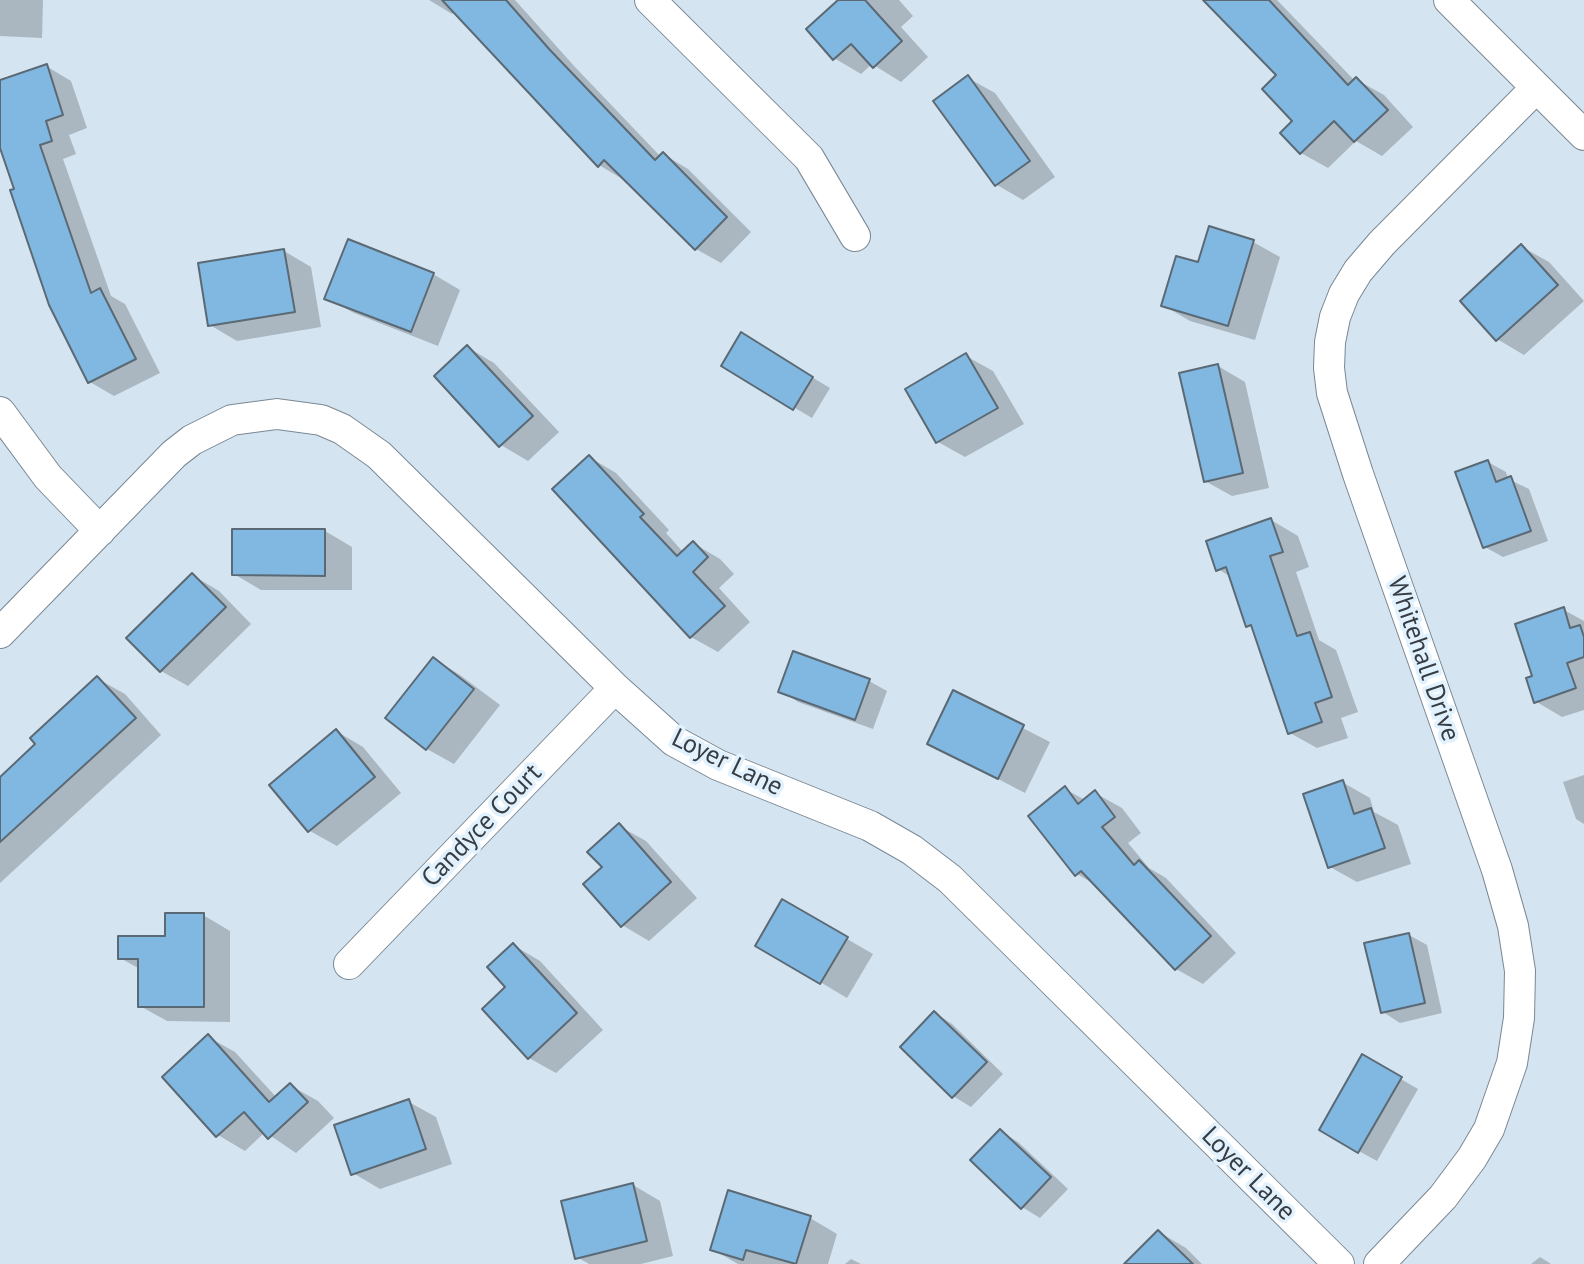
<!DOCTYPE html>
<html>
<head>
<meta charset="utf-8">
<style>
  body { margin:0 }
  canvas { display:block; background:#d4e4f0 }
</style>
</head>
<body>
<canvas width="1584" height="1264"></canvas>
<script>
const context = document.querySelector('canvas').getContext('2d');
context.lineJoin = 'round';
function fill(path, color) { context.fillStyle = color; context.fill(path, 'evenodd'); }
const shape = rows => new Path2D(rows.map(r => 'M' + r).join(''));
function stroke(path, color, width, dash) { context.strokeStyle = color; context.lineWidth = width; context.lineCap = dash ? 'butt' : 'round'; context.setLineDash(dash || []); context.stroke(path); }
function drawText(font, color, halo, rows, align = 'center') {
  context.font = font + ' "PT Sans",sans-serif'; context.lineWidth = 7; context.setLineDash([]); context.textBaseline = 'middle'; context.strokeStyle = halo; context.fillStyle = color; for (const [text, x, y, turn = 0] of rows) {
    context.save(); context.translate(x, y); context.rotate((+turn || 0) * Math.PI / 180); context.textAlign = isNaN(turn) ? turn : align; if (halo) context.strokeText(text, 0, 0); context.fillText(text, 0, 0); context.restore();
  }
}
fill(shape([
  [0,0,43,0,42,38,0,36],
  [429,0,515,0,575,67,661,157,663,154,688,169,751,232,721,263,696,249,624,180,599,165,455,11,452,14],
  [841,0,899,0,913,16,901,27,928,57,901,82,872,64,861,74,834,58],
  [1206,0,1277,0,1355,81,1357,80,1384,95,1413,127,1382,156,1356,141,1328,168,1301,153,1295,121,1279,75],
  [46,66,71,81,87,128,69,135,76,154,63,159,111,296,125,304,160,373,114,396,90,382,0,142,0,82],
  [968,78,995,93,1055,177,1023,200,997,185],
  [1253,242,1280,257,1255,340,1190,321,1163,305,1199,265],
  [1522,247,1549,262,1584,301,1524,355,1497,339],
  [284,251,311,267,321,327,237,341,210,325],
  [433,274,460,290,438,346,354,313,327,298],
  [741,335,830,388,812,418,723,365],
  [467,347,494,363,559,432,528,461,501,445],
  [966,356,993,371,1024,424,965,457,938,442],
  [1218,366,1245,382,1269,488,1232,496,1205,481],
  [589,457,616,473,669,530,666,533,683,552,693,543,720,559,734,574,719,588,750,622,718,652,691,637],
  [1488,462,1506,472,1508,479,1529,489,1548,541,1503,557,1485,547],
  [1271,520,1298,536,1309,567,1296,572,1319,640,1336,650,1358,712,1341,718,1348,738,1317,748,1290,733,1255,629,1248,625,1231,577,1218,569],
  [325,531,352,547,352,590,261,590,234,574],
  [192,575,219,591,251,624,188,686,161,671,129,638],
  [1564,610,1584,621,1584,710,1562,717,1535,701,1535,677],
  [434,659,460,675,500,705,454,764,427,749],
  [98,679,125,694,161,735,0,883,0,780,38,744],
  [869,681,887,691,873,729,798,702,781,691],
  [954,693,1050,742,1025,793,929,743],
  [336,731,363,747,401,793,337,846,310,831],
  [1584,775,1584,824,1576,819,1563,782],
  [1342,782,1370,798,1374,812,1398,825,1411,864,1357,882,1330,867],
  [1065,789,1085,800,1095,793,1122,808,1141,833,1128,843,1149,868,1166,878,1236,953,1203,984,1176,969,1099,887,1077,874],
  [619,826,646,841,697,898,649,941,622,925,604,868],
  [783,902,873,954,847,998,758,945],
  [203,915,230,931,230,1022,167,1021,140,1006,140,969,120,958,167,938],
  [1409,935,1427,945,1442,1013,1400,1023,1383,1012],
  [513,945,540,961,603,1030,556,1073,529,1058,508,988],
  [935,1013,952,1024,1003,1074,971,1107,953,1096],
  [208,1037,235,1052,277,1098,291,1086,318,1101,334,1118,296,1153,265,1132,245,1151,218,1135],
  [1363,1057,1418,1089,1377,1161,1321,1130],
  [409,1102,436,1117,452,1164,380,1189,353,1173],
  [1000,1131,1018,1142,1068,1189,1040,1218,1022,1207],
  [633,1185,660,1201,673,1256,641,1264,589,1264,577,1257],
  [810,1218,837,1234,828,1264,738,1264,712,1249],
  [1159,1232,1186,1248,1202,1264,1132,1264],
  [1540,1257,1551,1264,1531,1264],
  [851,1259,861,1264,845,1264]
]), '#0003');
const building = shape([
  [442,0,506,0,550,50,655,160,663,152,727,217,695,250,604,160,598,167,442,0],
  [838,0,865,0,902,41,873,68,851,44,833,60,806,29,838,0],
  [1203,0,1269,0,1348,85,1356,77,1388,110,1354,142,1334,121,1300,154,1280,133,1292,121,1262,89,1276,75,1203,0],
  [47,64,63,115,46,121,52,141,40,145,91,293,100,288,136,359,88,383,49,305,10,190,14,189,0,148,0,80,47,64],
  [968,75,1030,161,995,186,933,101,968,75],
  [1209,226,1254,240,1228,326,1161,306,1176,256,1198,262,1209,226],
  [348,239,434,273,411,332,324,299,348,239],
  [1521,244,1558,285,1496,341,1460,301,1521,244],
  [284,249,295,312,208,326,198,263,284,249],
  [741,332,813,377,793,410,721,366,741,332],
  [467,345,533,416,499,447,434,376,467,345],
  [966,353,998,408,936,443,905,389,966,353],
  [1218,364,1243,473,1204,482,1179,373,1218,364],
  [589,455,644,514,640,517,677,556,693,541,708,557,693,572,725,606,690,638,552,489,589,455],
  [1488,460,1496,482,1511,476,1531,531,1483,548,1455,472,1488,460],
  [1271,518,1283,552,1270,556,1297,636,1310,632,1332,697,1315,703,1322,722,1288,734,1251,625,1246,627,1226,567,1216,571,1206,541,1271,518],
  [232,529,325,529,325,576,232,575,232,529],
  [192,573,226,607,160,672,126,638,192,573],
  [1564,607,1570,628,1580,625,1584,637,1584,657,1567,663,1576,688,1534,703,1526,678,1532,676,1515,624,1564,607],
  [793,651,870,679,855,720,778,692,793,651],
  [433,657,474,689,426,750,385,718,433,657],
  [97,676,136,718,0,842,0,777,35,744,30,738,97,676],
  [953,690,1024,725,998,779,927,744,953,690],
  [336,729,375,777,308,832,269,785,336,729],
  [1343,780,1354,814,1371,808,1385,848,1328,868,1303,794,1343,780],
  [1065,786,1078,804,1095,790,1115,817,1102,827,1134,865,1139,860,1211,936,1175,970,1081,871,1075,876,1028,816,1065,786],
  [619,823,671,882,621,927,583,884,602,867,587,852,619,823],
  [782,899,848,937,820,984,755,946,782,899],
  [165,913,204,913,204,1007,138,1007,138,959,118,959,118,936,165,936,165,913],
  [1409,933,1425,1003,1381,1013,1364,943,1409,933],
  [513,943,577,1013,528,1059,482,1009,505,987,487,967,513,943],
  [934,1011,987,1062,952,1098,900,1047,934,1011],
  [208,1034,269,1102,290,1083,308,1102,268,1139,244,1112,216,1137,162,1077,208,1034],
  [1362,1054,1402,1077,1358,1153,1319,1130,1362,1054],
  [409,1099,426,1149,351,1175,334,1125,409,1099],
  [1000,1129,1051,1177,1021,1209,970,1160,1000,1129],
  [633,1183,647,1241,575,1259,561,1201,633,1183],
  [728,1190,811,1216,796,1264,746,1250,743,1260,710,1250,728,1190],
  [1158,1230,1193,1264,1124,1264,1158,1230]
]);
fill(building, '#80b8e1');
stroke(building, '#5b6974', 2);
const minor = shape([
  [650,0,809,158,855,236],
  [1449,0,1584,135],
  [0,412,48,477,100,531],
  [0,633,174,454,192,440,232,420,277,414,321,420,342,429,379,455,615,688,674,741,718,765,870,826,912,850,950,879,1339,1264],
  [349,964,615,688],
  [1379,1264,1443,1197,1472,1158,1489,1129,1512,1063,1519,1018,1520,971,1513,926,1497,870,1358,474,1332,393,1329,368,1330,342,1335,317,1344,294,1358,271,1382,243,1536,88]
]);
stroke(minor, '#7a8894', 32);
stroke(minor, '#fff', 30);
drawText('26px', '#373d42', '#e1f1fe', [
  ["Whitehall Drive",1423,659,71],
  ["Loyer Lane",727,763,26],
  ["Candyce Court",482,826,-46],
  ["Loyer Lane",1248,1174,45]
]);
</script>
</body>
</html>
